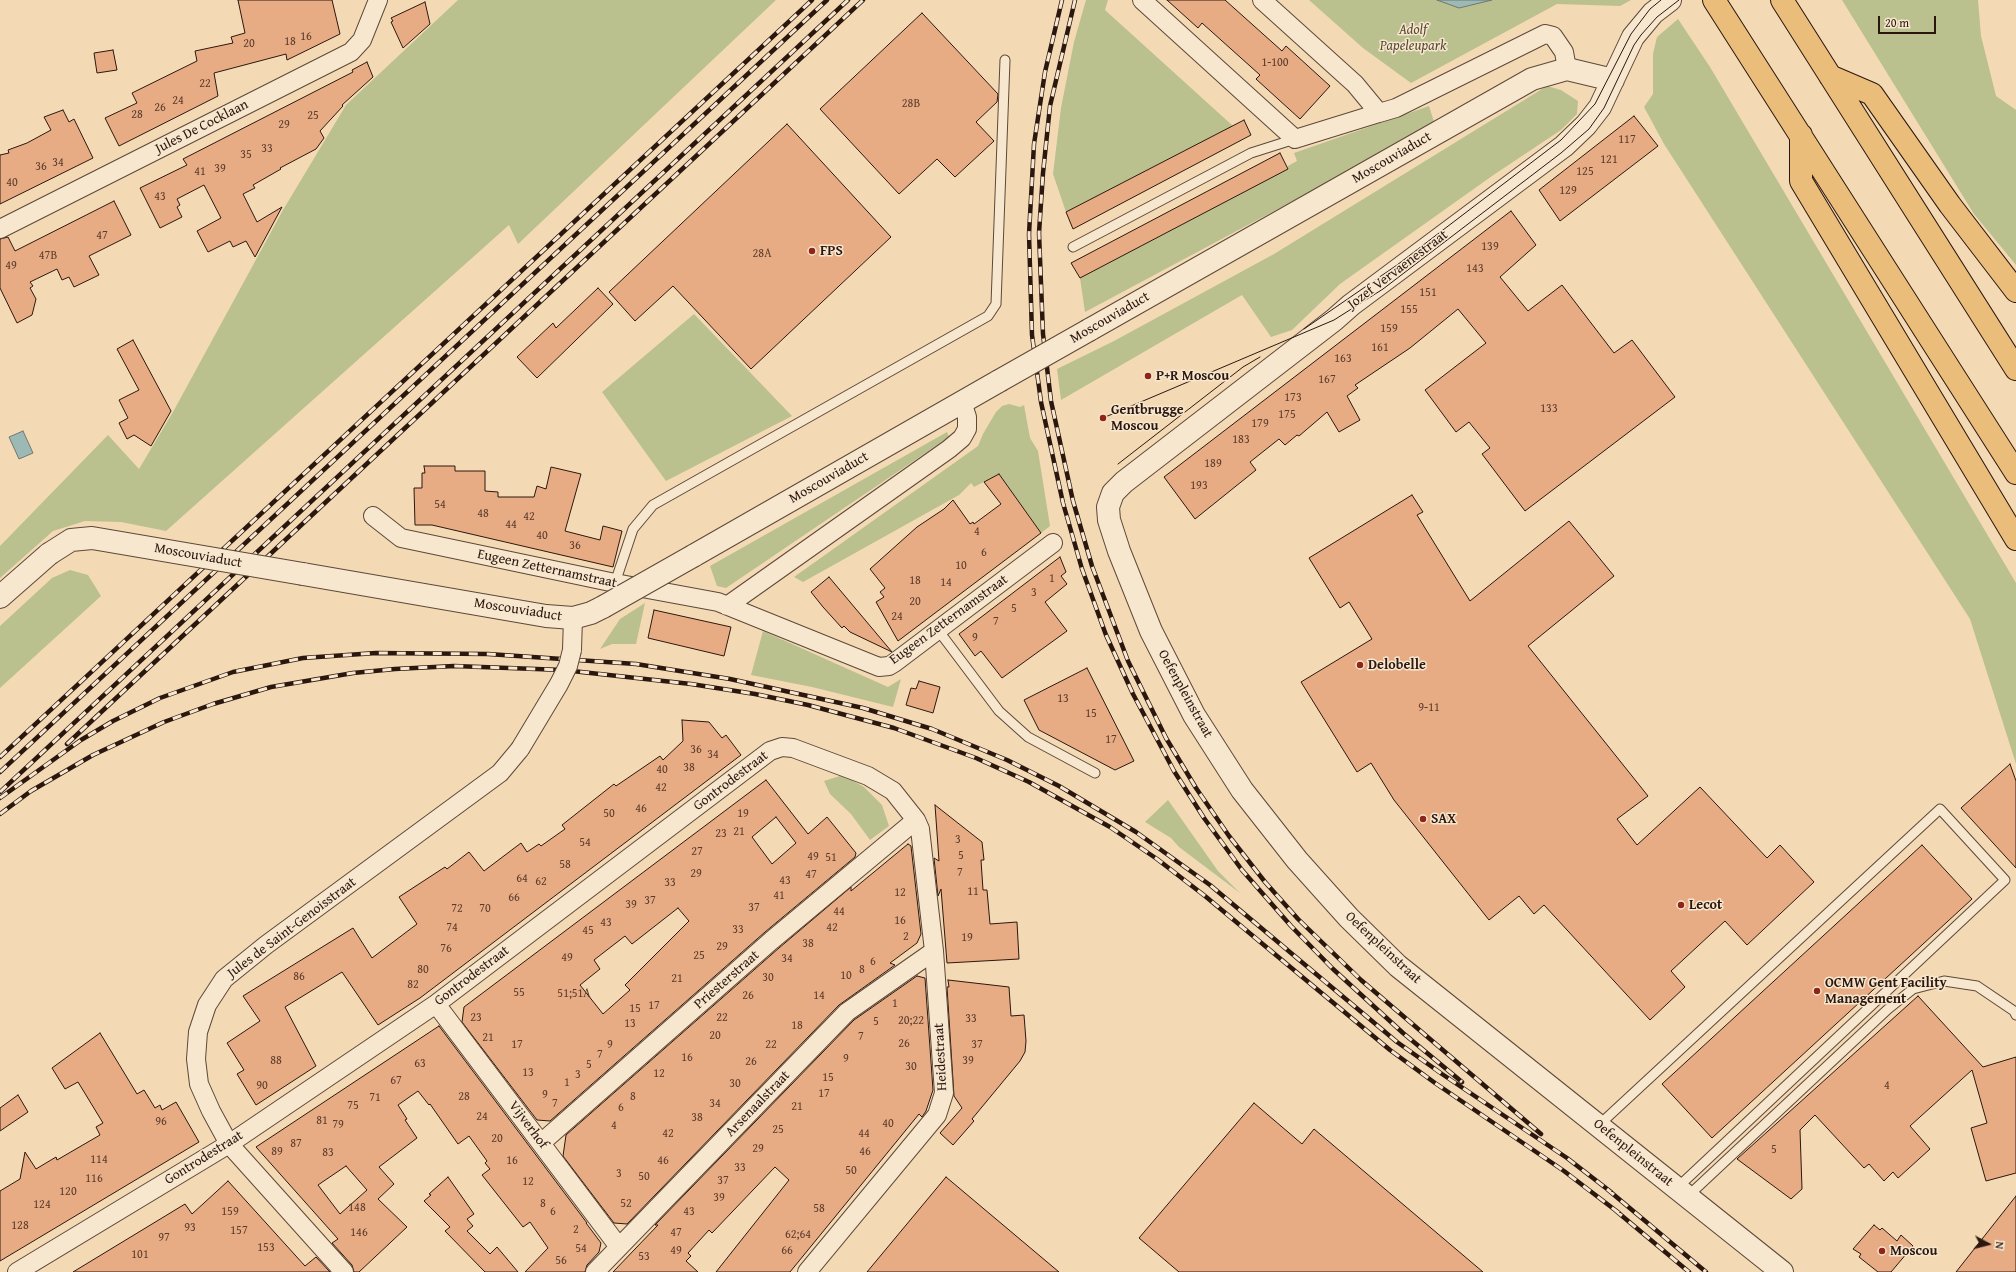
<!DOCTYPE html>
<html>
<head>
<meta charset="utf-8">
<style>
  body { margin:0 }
  #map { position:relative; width:2016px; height:1272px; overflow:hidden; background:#f3dab5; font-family:"Gentium Book Plus",serif }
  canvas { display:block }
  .north { position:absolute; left:1968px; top:1224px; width:40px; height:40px; -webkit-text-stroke:3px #f7e7cf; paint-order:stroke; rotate:97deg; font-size:11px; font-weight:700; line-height:16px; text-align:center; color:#2c170f }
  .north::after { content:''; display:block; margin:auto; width:14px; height:18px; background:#2c170f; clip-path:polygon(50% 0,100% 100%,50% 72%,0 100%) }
  .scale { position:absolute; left:1878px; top:16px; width:58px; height:18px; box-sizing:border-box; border:2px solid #2c170f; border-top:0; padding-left:5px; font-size:12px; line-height:14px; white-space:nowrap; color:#2c170f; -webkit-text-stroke:3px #f7e7cf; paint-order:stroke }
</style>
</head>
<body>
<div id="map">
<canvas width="2016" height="1272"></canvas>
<div class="north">N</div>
<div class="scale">20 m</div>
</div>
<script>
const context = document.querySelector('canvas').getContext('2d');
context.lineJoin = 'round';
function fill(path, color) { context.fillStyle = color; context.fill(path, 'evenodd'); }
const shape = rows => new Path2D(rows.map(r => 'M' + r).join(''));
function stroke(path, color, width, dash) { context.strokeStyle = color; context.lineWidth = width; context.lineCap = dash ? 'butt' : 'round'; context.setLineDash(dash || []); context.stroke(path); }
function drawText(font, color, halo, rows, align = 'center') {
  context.font = font + ' "Gentium Book Plus",serif'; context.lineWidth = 3; context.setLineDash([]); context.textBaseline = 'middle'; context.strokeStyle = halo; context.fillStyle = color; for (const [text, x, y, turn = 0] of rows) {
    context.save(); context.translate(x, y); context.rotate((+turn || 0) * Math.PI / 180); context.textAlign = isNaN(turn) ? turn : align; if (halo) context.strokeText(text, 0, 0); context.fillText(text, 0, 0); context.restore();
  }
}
fill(shape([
  [458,0,776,0,518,244,509,225,166,531,121,522,85,521,53,531,0,578,0,546,108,435,139,469,173,412,283,210,346,105],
  [1086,0,1108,0,1105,10,1233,126,1066,212,1053,174,1061,108,1074,42],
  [1309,0,1631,0,1620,6,1557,4,1411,83,1363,48],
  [1842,0,1978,0,1981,36,1996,96,2016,110,2016,265,1974,214],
  [1678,19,1710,67,2016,583,2016,764,1970,619,1664,144,1644,107,1653,94,1653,54,1657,37],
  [1547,86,1561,90,1578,101,1577,114,1561,130,1492,176,1340,284,1292,330,1271,337,1242,295,1061,400,1057,369,1114,341,1274,254],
  [1429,106,1435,125,1085,312,1080,278,1288,169,1288,166,1297,161,1294,153],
  [694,314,792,416,666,481,602,392],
  [1009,404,1020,407,1024,405,1030,438,1038,451,1050,526,1041,533,999,474,974,487,971,483,959,495,803,582,794,577,978,446,983,434,996,412,1002,406],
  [947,432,949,437,726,588,717,586,710,566],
  [70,570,88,575,101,596,0,688,0,626,52,578],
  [645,603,636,644,612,644,600,649,620,619],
  [763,631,888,687,901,679,893,707,812,687,751,675],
  [843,775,864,787,882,805,889,826,870,840,851,814,830,794,824,781],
  [1168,800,1218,871,1240,893,1179,847,1171,838,1145,822]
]), '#bac08e');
const water = shape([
  [1437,0,1492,0,1459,8,1437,0],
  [23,431,33,453,19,459,9,437,23,431]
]);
fill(water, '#9db9b5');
stroke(water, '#707873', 1);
const building = shape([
  [238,0,332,0,340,34,287,60,286,54,214,73,218,96,119,146,105,118,137,103,132,93,197,61,195,51,233,43,231,37,245,33,238,0],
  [1167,0,1225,0,1282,51,1286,46,1330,86,1300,119,1256,79,1260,75,1202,23,1198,28,1167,0],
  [425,2,430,24,403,48,391,22,393,21,391,18,425,2],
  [922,13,998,94,997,102,976,122,994,141,955,177,937,159,899,194,820,109,922,13],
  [113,50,117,70,97,73,94,53,113,50],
  [367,62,373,77,342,105,343,106,320,131,324,138,316,149,280,168,281,169,253,185,255,188,243,194,257,222,282,207,255,257,246,241,233,247,230,241,208,252,197,231,221,218,204,185,177,199,180,205,177,207,182,217,160,228,140,188,187,165,183,159,353,72,352,70,367,62],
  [63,110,69,122,74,119,93,158,0,204,0,155,9,153,8,150,27,143,51,130,44,117,63,110],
  [1634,116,1658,146,1560,221,1539,190,1634,116],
  [1244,120,1251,135,1073,229,1066,212,1244,120],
  [787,124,891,237,751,369,673,286,635,321,609,292,787,124],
  [1280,153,1288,169,1080,278,1071,263,1280,153],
  [114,201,131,235,89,256,99,275,74,287,69,277,62,280,57,269,30,282,33,286,30,288,36,299,32,315,17,323,0,288,0,239,8,237,15,251,114,201],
  [1511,211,1536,245,1500,277,1528,311,1562,285,1614,353,1632,340,1675,397,1525,511,1482,454,1490,448,1469,422,1456,432,1425,390,1486,343,1458,309,1410,348,1355,385,1358,388,1347,396,1360,420,1339,432,1327,412,1299,436,1297,435,1285,445,1279,439,1250,462,1256,470,1195,519,1164,477,1511,211],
  [598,288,613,304,537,378,517,357,553,323,556,328,598,288],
  [133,340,171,411,151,446,134,435,127,439,119,423,128,418,119,400,139,390,117,349,133,340],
  [424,466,455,466,455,471,485,471,485,491,498,492,498,497,534,497,537,486,546,489,551,467,581,474,565,531,600,540,603,526,622,531,613,567,432,525,415,525,414,488,422,488,422,473,425,473,424,466],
  [999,474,1041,533,898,641,876,602,884,597,880,592,885,588,870,569,917,527,944,509,953,500,970,524,973,522,974,524,1001,504,984,482,999,474],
  [1412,495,1423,512,1417,515,1470,601,1569,521,1614,576,1528,646,1648,796,1617,819,1637,845,1700,787,1767,858,1780,845,1814,882,1747,945,1725,921,1671,971,1685,987,1650,1020,1544,905,1534,914,1519,896,1489,920,1394,800,1371,763,1357,772,1301,682,1372,639,1349,602,1340,608,1309,558,1412,495],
  [1060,557,1066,572,1061,576,1067,584,1045,602,1067,631,1002,678,981,651,975,656,959,634,1060,557],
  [829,577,892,652,850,632,844,626,842,628,823,607,811,592,829,577],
  [654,610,731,627,724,656,648,638,654,610],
  [1087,668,1134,761,1115,770,1039,730,1024,700,1087,668],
  [919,681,940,687,933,713,906,705,911,688,916,689,919,681],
  [682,720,709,722,722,738,726,735,741,755,420,998,378,1025,342,972,285,1007,316,1066,256,1105,237,1074,244,1070,227,1043,260,1021,243,996,353,928,372,958,417,924,399,897,445,867,447,869,469,852,484,871,521,843,527,852,539,844,541,846,565,829,562,825,614,784,616,786,660,756,663,760,683,741,682,720],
  [2010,764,2016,781,2016,868,1961,808,2010,764],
  [766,780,808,834,827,817,856,853,855,857,765,932,550,1121,537,1120,462,1022,464,1007,766,780],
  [776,817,796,843,772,864,752,837,776,817],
  [678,908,689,921,625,985,630,990,603,1014,580,985,600,969,594,960,625,936,632,944,678,908],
  [935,805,982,842,984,860,981,860,983,890,987,890,990,924,1017,922,1019,959,947,963,941,889,938,896,934,858,939,861,935,805],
  [908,844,911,846,921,934,917,943,890,963,895,965,839,1005,627,1224,614,1223,563,1156,566,1135,779,948,851,887,851,891,908,844],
  [1922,845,1972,899,1712,1138,1662,1084,1922,845],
  [917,976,925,978,933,1090,926,1111,922,1117,919,1114,790,1272,716,1272,789,1180,775,1167,712,1233,709,1230,688,1253,691,1256,686,1261,698,1272,613,1272,658,1225,655,1225,854,1020,917,976],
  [948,980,1009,987,1011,1016,1024,1015,1026,1041,1025,1052,1020,1061,972,1119,974,1121,953,1145,940,1133,962,1108,954,1096,947,987,949,987,948,980],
  [1918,996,1983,1067,2016,1057,2016,1173,1986,1181,1971,1128,1987,1123,1972,1070,1910,1126,1930,1149,1898,1178,1893,1172,1884,1181,1869,1164,1864,1168,1815,1115,1800,1130,1802,1189,1791,1199,1737,1159,1918,996],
  [439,1026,587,1223,586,1223,601,1243,599,1252,587,1265,585,1272,525,1272,548,1248,530,1222,523,1227,482,1175,490,1169,485,1163,487,1161,469,1136,458,1144,430,1104,429,1105,418,1091,398,1105,407,1119,405,1120,417,1138,379,1167,394,1184,378,1199,407,1227,359,1272,354,1272,352,1265,332,1243,338,1239,256,1147,439,1026],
  [346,1166,367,1190,340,1214,318,1185,346,1166],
  [100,1033,137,1094,144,1090,155,1108,160,1105,162,1110,176,1102,199,1142,0,1261,0,1191,20,1179,25,1152,36,1169,56,1157,57,1160,100,1135,96,1127,103,1123,78,1082,65,1089,52,1068,100,1033],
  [18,1095,28,1112,0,1131,0,1108,18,1095],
  [1254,1103,1302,1144,1314,1129,1483,1272,1179,1272,1139,1238,1254,1103],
  [448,1177,474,1214,467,1219,473,1226,467,1231,490,1254,497,1247,518,1272,485,1272,445,1231,450,1227,424,1201,431,1195,429,1194,448,1177],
  [946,1177,990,1214,1059,1272,867,1272,946,1177],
  [228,1181,305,1266,316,1257,330,1272,73,1272,185,1204,192,1214,228,1181],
  [2016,1196,2016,1272,1956,1272,2016,1196],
  [1874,1225,1880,1230,1882,1228,1897,1241,1901,1235,1913,1246,1891,1272,1878,1272,1859,1257,1861,1254,1853,1249,1874,1225]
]);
fill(building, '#e8ac85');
stroke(building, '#2c170f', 1);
const service = shape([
  [1073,247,1251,153,1295,139],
  [615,583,633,529,653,505,988,316,996,304,1005,60],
  [938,630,999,711,1028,737,1095,773],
  [1599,1125,1940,809,2005,880,1677,1188],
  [1688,1196,1888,1009,1913,989,1944,981,1977,986,2014,1011,2016,1015]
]);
const minor = shape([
  [1142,0,1295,139,1379,113],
  [1262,0,1355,84,1379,113,1396,108,1545,34,1553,36,1564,52,1567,69],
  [0,229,351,52,362,40,378,0],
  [373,516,401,538,615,583,718,602,879,667,889,666,894,663,1053,543],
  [727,606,949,449,962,438,967,429,967,417,962,402],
  [572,650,573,618],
  [436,1004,619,1247],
  [541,1143,772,940,916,820],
  [17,1272,229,1144,436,1004,770,751,782,747,793,748,868,776,893,791,916,820,920,829,934,951,944,1093,937,1115,807,1272],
  [344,1272,229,1144,211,1111,199,1084,196,1059,198,1032,207,1005,224,979,266,945,500,773,520,749],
  [595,1272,847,1012,934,951]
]);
const tertiary = shape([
  [1670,0,1653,13,1633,37,1600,107,1586,125,1564,146,1351,305,1334,320,1124,482,1113,493,1108,507,1109,520,1119,551,1151,631,1194,715,1242,790,1297,860,1349,918,1398,966,1782,1272],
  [1089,330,1532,79,1567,69,1613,80],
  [693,556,999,381],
  [303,574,546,616,573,618,591,613,603,607],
  [0,597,49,554]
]);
const motorway = shape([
  [1714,0,2016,473],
  [1782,0,2016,369],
  [1830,76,1872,94,1950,205,2016,291],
  [1801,135,1801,181,2016,539]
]);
stroke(service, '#5e4838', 11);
stroke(minor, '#5e4838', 20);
stroke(tertiary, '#5e4838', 24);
stroke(motorway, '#2c170f', 24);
stroke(service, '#f7e7cf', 9);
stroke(minor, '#f7e7cf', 18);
stroke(tertiary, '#f7e7cf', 22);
stroke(motorway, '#eabd7a', 22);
stroke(shape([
  [1304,329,1397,265,1561,140,1595,104,1631,34,1650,9,1661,0],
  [1103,418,1334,320,1383,289,1561,153,1589,129,1604,108,1634,45,1641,35,1657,17,1679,0],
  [1118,464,1243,367,1260,357]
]), '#2c170f', 1);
const rail = shape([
  [1062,0,1045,72,1034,144,1029,234,1032,335,1041,402,1063,503,1082,569,1106,635,1133,694,1174,771,1204,818,1242,870,1291,926,1333,969,1403,1033,1462,1082],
  [1075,0,1050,106,1043,173,1039,233,1043,334,1051,401,1073,501,1092,566,1128,661,1166,738,1196,788,1229,836,1265,882,1298,919,1361,980,1541,1134],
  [67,744,863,0],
  [0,757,812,0],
  [0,772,827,0],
  [0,792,848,0],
  [0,798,81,740,113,721,160,698,233,672,303,658,376,653,488,654,636,664,730,679,863,708,932,729,1007,760,1059,786,1136,832,1210,885,1397,1042,1442,1074,1567,1158,1611,1192],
  [0,814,31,791,93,755,164,722,213,704,271,687,353,673,395,669,454,666,563,670,691,684,755,694,808,705,894,728,976,758,1029,782,1110,827,1157,859,1205,896,1390,1050,1435,1083,1564,1171,1619,1213],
  [1607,1189,1706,1272],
  [1615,1210,1689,1272]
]);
stroke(rail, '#2c170f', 4.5);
stroke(rail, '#f7e7cf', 3, [9]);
const minorBridge = shape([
  [520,749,559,684,568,666,572,650]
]);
const tertiaryBridge = shape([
  [999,381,1089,330],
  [49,554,71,540,92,538,303,574],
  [603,607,693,556]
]);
stroke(minorBridge, '#5e4838', 20, []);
stroke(tertiaryBridge, '#5e4838', 24, []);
stroke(minorBridge, '#f7e7cf', 18);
stroke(tertiaryBridge, '#f7e7cf', 22);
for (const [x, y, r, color] of [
  [812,251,4,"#8f2418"],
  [1148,376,4,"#8f2418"],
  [1103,418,4,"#8f2418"],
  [1360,665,4,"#8f2418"],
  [1423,819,4,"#8f2418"],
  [1681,905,4,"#8f2418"],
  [1817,991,4,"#8f2418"],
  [1882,1251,4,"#8f2418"]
]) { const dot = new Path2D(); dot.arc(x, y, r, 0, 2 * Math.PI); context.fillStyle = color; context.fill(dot); stroke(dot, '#f7e7cf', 1.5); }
drawText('12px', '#5b3c2c', null, [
  ["16",306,37],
  ["18",290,42],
  ["20",249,44],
  ["1-100",1275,63],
  ["22",205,84],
  ["24",178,101],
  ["28B",911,104],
  ["26",160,108],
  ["28",137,115],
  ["25",313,116],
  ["29",284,125],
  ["117",1627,140],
  ["33",267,149],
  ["35",246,155],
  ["121",1609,160],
  ["34",58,163],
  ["36",41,167],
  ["39",220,169],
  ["41",200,172],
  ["125",1585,172],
  ["40",12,183],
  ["129",1568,191],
  ["43",160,197],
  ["47",102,236],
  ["139",1490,247],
  ["28A",762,254],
  ["47B",48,256],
  ["49",11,266],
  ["143",1475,269],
  ["151",1428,293],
  ["155",1409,310],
  ["159",1389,329],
  ["161",1380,348],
  ["163",1343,359],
  ["167",1327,380],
  ["173",1293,398],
  ["133",1549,409],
  ["175",1287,415],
  ["179",1260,424],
  ["183",1241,440],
  ["189",1213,464],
  ["193",1199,486],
  ["54",440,505],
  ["48",483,514],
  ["42",529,517],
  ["44",511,525],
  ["4",977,532],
  ["40",542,536],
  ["36",575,546],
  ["6",984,553],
  ["10",961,566],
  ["1",1052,579],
  ["18",915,581],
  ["14",946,583],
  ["3",1034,593],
  ["20",915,602],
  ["5",1014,609],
  ["24",897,617],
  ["7",996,622],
  ["9",975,638],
  ["13",1063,699],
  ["9-11",1429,708],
  ["15",1091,714],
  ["17",1111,740],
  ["36",696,750],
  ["34",713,755],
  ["38",689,768],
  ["40",662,770],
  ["42",661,788],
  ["46",641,809],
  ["50",609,814],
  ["19",743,814],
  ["21",739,832],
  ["23",721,834],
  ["3",958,840],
  ["54",585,843],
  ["27",697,852],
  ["5",961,856],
  ["49",813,857],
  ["51",831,858],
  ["58",565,865],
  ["7",960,873],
  ["29",696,874],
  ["47",811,875],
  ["64",522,879],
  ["43",785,881],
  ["62",541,882],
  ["33",670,883],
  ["11",973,892],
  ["12",900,893],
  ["41",779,896],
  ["66",514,898],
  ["37",650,901],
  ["39",631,905],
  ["37",754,908],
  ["72",457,909],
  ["70",485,909],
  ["44",839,912],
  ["16",900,921],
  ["43",606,923],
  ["74",452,928],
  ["42",832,928],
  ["33",738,930],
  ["45",588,931],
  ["2",906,937],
  ["19",967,938],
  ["38",808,944],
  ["29",722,947],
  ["76",446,949],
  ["25",699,956],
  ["49",567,958],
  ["34",787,959],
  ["6",873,962],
  ["80",423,970],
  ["8",862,970],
  ["10",846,976],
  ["86",299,977],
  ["30",768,978],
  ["21",677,979],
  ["82",413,985],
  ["55",519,993],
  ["51;51A",574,994],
  ["26",748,996],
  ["14",819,996],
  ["1",895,1004],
  ["17",654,1006],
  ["15",635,1009],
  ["23",476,1018],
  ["22",722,1018],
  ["33",971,1019],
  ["20;22",911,1021],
  ["5",876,1022],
  ["13",630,1024],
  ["18",797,1026],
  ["20",715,1036],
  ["7",861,1037],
  ["21",488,1038],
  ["26",904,1044],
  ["17",517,1045],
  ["9",610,1045],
  ["22",771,1045],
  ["37",977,1045],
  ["7",600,1055],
  ["16",687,1058],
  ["9",846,1059],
  ["88",276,1061],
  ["39",968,1061],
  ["26",751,1062],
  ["63",420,1064],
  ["5",589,1065],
  ["30",911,1067],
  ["13",528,1073],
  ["12",659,1074],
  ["3",578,1075],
  ["15",828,1078],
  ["67",396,1081],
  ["1",567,1083],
  ["30",735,1084],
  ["90",262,1086],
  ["4",1887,1086],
  ["17",824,1094],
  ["9",545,1095],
  ["28",464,1097],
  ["8",633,1097],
  ["71",375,1098],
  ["7",555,1104],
  ["34",715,1104],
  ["75",353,1106],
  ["21",797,1107],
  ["6",621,1108],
  ["24",482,1117],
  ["38",697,1118],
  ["81",322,1121],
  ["96",161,1122],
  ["40",888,1124],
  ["79",338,1125],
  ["4",614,1126],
  ["25",778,1130],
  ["42",668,1134],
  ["44",864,1134],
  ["20",497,1139],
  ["87",296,1144],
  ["29",758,1149],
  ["5",1774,1150],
  ["89",277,1152],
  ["46",865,1152],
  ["83",328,1153],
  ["114",99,1160],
  ["16",512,1161],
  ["46",663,1161],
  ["33",740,1168],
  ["50",851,1171],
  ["3",619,1174],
  ["50",644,1177],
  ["116",94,1179],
  ["37",723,1181],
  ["12",528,1182],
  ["120",68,1192],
  ["39",719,1198],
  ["8",543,1204],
  ["52",626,1204],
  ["124",42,1205],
  ["148",357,1208],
  ["58",819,1209],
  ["159",230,1212],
  ["6",553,1212],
  ["43",689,1212],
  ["128",20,1226],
  ["93",190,1228],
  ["2",576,1230],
  ["157",239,1231],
  ["146",359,1233],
  ["47",676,1233],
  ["62;64",798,1235],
  ["97",164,1238],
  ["153",266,1248],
  ["54",581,1249],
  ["49",676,1251],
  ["66",787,1251],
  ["101",140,1255],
  ["53",644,1257],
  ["56",561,1261]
]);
drawText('italic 14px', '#574a35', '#f7e7cf', [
  ["Adolf",1413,30],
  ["Papeleupark",1413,46]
]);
drawText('14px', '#2c170f', '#f7e7cf', [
  ["Jules De Cocklaan",202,127,-27],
  ["Moscouviaduct",1392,158,-30],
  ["Jozef Vervaenestraat",1398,270,-37],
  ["Moscouviaduct",1110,318,-30],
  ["Moscouviaduct",829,478,-30],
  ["Moscouviaduct",198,556,10],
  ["Eugeen Zetternamstraat",547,569,12],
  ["Moscouviaduct",518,610,9],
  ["Eugeen Zetternamstraat",949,620,-36],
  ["Oefenpleinstraat",1185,694,61],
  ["Gontrodestraat",731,781,-37],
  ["Jules de Saint-Genoisstraat",292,928,-37],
  ["Oefenpleinstraat",1383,948,43],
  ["Gontrodestraat",472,976,-37],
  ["Priesterstraat",727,980,-41],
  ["Heidestraat",941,1057,-93],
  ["Arsenaalstraat",758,1104,-46],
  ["Vijverhof",528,1125,53],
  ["Oefenpleinstraat",1633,1153,39],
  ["Gontrodestraat",204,1158,-32]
]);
drawText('bold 14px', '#2c170f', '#f7e7cf', [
  ["FPS",820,251],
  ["P+R Moscou",1156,376],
  ["Gentbrugge",1111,410],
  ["Moscou",1111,426],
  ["Delobelle",1368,665],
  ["SAX",1431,819],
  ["Lecot",1689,905],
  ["OCMW Gent Facility",1825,983],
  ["Management",1825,999],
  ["Moscou",1890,1251]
], 'left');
</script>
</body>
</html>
